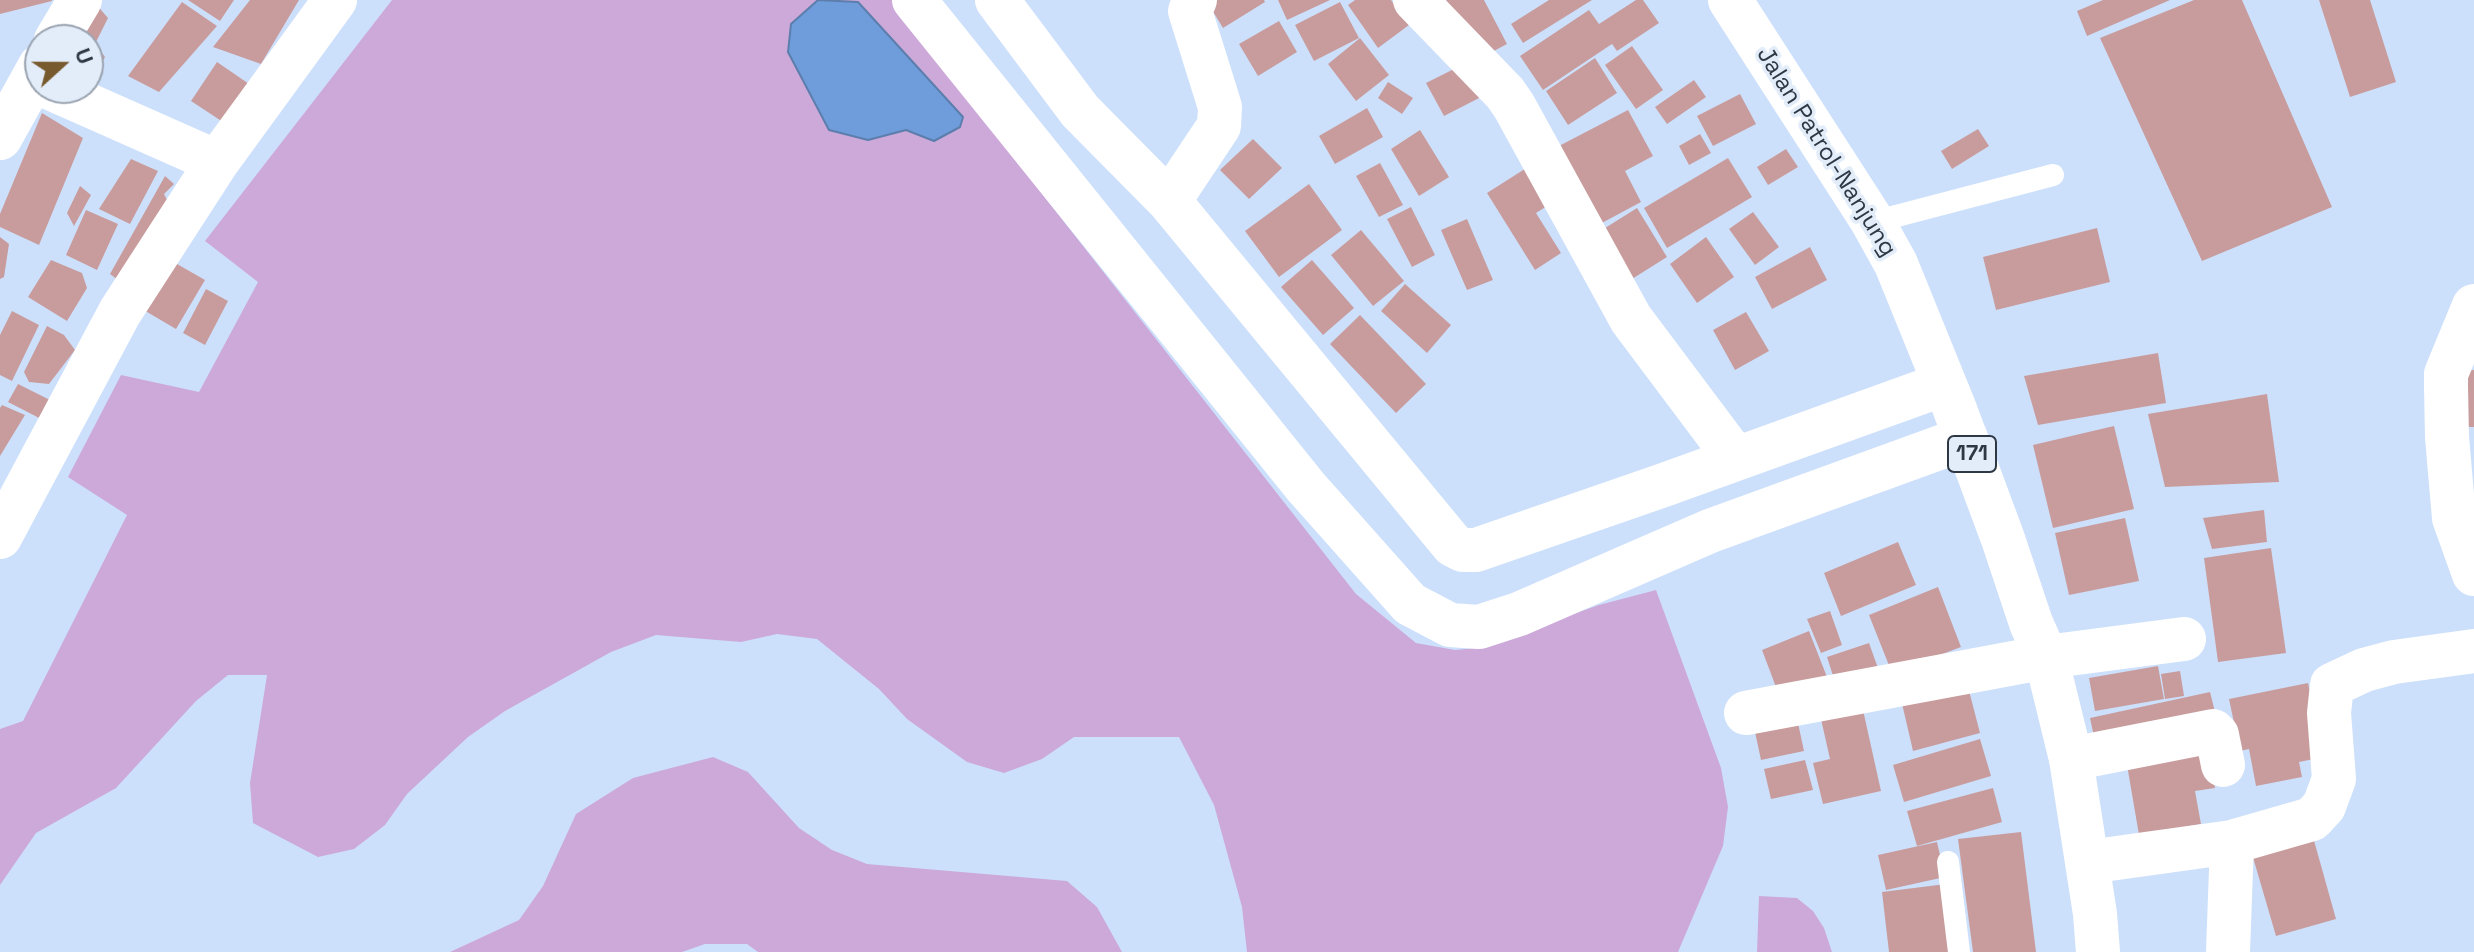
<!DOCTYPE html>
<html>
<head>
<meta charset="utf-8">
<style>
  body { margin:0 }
  #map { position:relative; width:2474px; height:952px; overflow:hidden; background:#cde0fb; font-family:"Space Grotesk",sans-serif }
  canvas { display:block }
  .north { position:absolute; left:24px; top:24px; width:80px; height:80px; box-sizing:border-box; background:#e3edfa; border:2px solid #9ba4b1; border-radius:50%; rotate:69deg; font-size:22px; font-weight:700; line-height:32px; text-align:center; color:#2e3744 }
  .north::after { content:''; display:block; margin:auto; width:28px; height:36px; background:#775a2d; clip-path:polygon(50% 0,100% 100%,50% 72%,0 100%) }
</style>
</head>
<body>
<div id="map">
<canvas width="2474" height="952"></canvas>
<div class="north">U</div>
</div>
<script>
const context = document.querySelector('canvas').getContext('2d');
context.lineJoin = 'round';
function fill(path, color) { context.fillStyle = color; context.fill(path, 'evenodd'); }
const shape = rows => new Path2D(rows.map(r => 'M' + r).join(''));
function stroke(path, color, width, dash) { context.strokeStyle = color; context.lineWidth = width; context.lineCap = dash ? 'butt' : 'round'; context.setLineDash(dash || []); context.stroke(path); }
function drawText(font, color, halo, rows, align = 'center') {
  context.font = font + ' "Space Grotesk",sans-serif'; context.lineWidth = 7; context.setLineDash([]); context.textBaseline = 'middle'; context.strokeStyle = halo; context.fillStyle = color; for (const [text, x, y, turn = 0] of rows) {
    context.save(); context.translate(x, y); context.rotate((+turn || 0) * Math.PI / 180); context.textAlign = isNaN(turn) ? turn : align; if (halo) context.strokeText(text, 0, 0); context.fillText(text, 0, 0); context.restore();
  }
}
fill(shape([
  [392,0,818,0,791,24,868,140,906,130,934,141,858,2,825,0,896,0,1021,167,1356,594,1416,643,1455,650,1476,648,1599,605,1656,590,1721,768,1728,807,1723,846,1678,952,1247,952,1242,907,1214,805,1179,737,1074,737,1042,759,1004,773,967,762,907,719,879,689,817,639,777,634,741,642,656,635,611,652,505,711,468,737,407,794,385,825,354,849,318,857,253,823,250,783,267,675,228,675,196,701,116,788,36,833,0,885,0,729,23,721,127,515,68,477,121,375,199,392,258,282,205,241],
  [713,757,748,772,799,828,832,850,867,864,1067,881,1097,907,1122,952,758,952,747,944,705,944,682,952,450,952,519,920,543,886,576,814,633,778],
  [1759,896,1797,898,1813,911,1824,928,1832,952,1757,952]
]), '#cca9d9');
const water = shape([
  [818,0,858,2,963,117,960,127,934,141,906,130,868,140,829,130,788,52,791,24,818,0]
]);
fill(water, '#6f9cda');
stroke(water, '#5c7ead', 2);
fill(shape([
  [0,0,52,0,52,1,0,14],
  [188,0,234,0,220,21],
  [250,0,299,0,261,64,213,47],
  [1206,0,1264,0,1265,2,1223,28],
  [1278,0,1330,0,1287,20],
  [1355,0,1391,0,1409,25,1378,48,1348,5],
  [1446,0,1484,0,1507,44,1477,60],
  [1549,0,1592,0,1523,43,1511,24],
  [1636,0,1643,0,1659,23,1617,51,1612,44,1543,90,1520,56,1589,10,1599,24],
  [2103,0,2170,0,2087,36,2077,11],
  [2194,0,2242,0,2332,207,2202,261,2100,38],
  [2319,0,2370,0,2396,82,2350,97],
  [182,2,217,26,159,92,128,76],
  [1340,2,1359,38,1314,61,1295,25],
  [95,3,108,18,95,44,105,57,90,82,88,80,88,40,73,40],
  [1279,21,1297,52,1258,76,1239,44],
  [1360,38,1389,75,1356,101,1328,64],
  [1632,46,1663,90,1636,109,1605,65],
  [1595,58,1617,93,1568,125,1546,91],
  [217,62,252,86,226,124,191,101],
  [1468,62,1485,95,1444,116,1426,83],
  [1694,80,1706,97,1667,124,1655,107],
  [1388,82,1413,98,1402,114,1378,98],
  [1740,94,1756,124,1713,146,1697,116],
  [1367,108,1383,137,1335,164,1319,136],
  [1628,110,1653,156,1625,171,1641,202,1600,224,1559,146],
  [42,113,83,138,39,245,0,227,0,214],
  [1978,129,1989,146,1952,169,1941,151],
  [1420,130,1449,177,1419,196,1391,149],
  [1700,134,1711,153,1689,165,1679,146],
  [1253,139,1282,168,1249,199,1220,170],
  [1786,149,1798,167,1768,185,1757,167],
  [1728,158,1752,197,1667,248,1644,208],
  [131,159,158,171,130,224,99,209],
  [1380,163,1403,205,1379,217,1356,176],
  [1531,165,1555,201,1536,213,1561,253,1535,270,1487,193],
  [165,176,174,184,164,194,170,206,125,285,110,274],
  [1309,184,1342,230,1279,277,1245,231],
  [80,186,91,195,74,226,67,213],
  [1411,207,1435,255,1412,267,1387,219],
  [1637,208,1667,257,1624,284,1594,235],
  [86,210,118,224,97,270,66,255],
  [1753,212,1779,247,1755,265,1729,229],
  [1467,219,1493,280,1467,290,1441,230],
  [2097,228,2110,282,1996,310,1983,257],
  [1361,230,1404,281,1373,306,1331,255],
  [0,237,9,244,4,277,0,279],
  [1706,237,1734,277,1697,303,1670,264],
  [1810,247,1827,280,1772,309,1755,277],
  [51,260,82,273,87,288,67,321,28,297],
  [170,260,205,280,176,329,142,309],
  [1312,260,1354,308,1323,335,1281,287],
  [1405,284,1451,325,1427,353,1381,311],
  [206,289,228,301,205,345,183,333],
  [12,311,39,325,12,381,0,375,0,335],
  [1746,312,1769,351,1735,370,1713,330],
  [1360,315,1426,384,1396,413,1330,344],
  [47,326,64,335,75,350,49,384,29,382,24,372],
  [2158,353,2166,403,2038,425,2024,376],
  [2474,370,2474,427,2460,427,2456,371],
  [18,384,56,403,45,421,8,402],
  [2267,394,2279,482,2165,487,2148,414],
  [2,405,25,415,0,456,0,408],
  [2114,426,2134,509,2053,528,2033,445],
  [2264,510,2267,542,2212,549,2203,518],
  [2125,518,2139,581,2069,595,2055,533],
  [1898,542,1916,585,1841,616,1824,573],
  [2271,548,2286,653,2218,662,2204,558],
  [1938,587,1961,647,1892,673,1869,615],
  [1830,611,1842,645,1821,653,1807,619],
  [1809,631,1827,677,1779,695,1762,650],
  [1869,643,1879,671,1836,685,1827,657],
  [2158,666,2164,699,2095,711,2089,678],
  [2180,671,2184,696,2165,699,2161,674],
  [1966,679,1980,733,1913,751,1900,695],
  [2308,683,2324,757,2299,762,2302,777,2256,786,2249,749,2240,751,2229,699],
  [2210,692,2217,720,2096,746,2090,718],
  [1863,710,1881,791,1823,804,1813,763,1830,759,1821,719],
  [1798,723,1804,751,1761,760,1755,732],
  [1980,739,1991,776,1904,802,1893,765],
  [2208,746,2215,788,2195,791,2201,824,2139,835,2126,759],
  [1805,760,1813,790,1771,799,1764,769],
  [1993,788,2002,822,1917,846,1907,811],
  [2021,832,2036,952,1973,952,1958,839],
  [2313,837,2336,919,2276,936,2252,854],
  [1937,842,1945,877,1886,890,1878,855],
  [1946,884,1955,952,1889,952,1882,892]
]), '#c89c9d');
stroke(shape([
  [1871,219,1885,219,2053,175],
  [1948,862,1959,952]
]), '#fff', 22);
stroke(shape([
  [914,0,1306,487,1410,604,1450,625,1479,627,1519,614,1710,531,1966,438],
  [997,0,1080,111,1169,201,1453,545,1463,550,1476,550,1661,486,1944,384],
  [1415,0,1505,93,1514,106,1631,319,1736,459],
  [56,40,80,0],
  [0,138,40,66],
  [217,162,335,0],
  [1169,201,1219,126,1220,107,1190,11,1195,0],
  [2474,306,2446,374,2446,386,2447,437,2454,518,2474,574],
  [0,537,120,312,217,162,50,88],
  [1746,713,2046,657,2184,639],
  [2071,759,2213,731,2217,735,2223,765],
  [2088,862,2232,842,2312,819,2324,806,2334,779,2329,713,2332,685,2364,670,2394,662,2474,651],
  [2228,952,2232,842]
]), '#fff', 44);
stroke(shape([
  [1730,0,1871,219,1896,264,1954,407,2003,539,2031,623,2046,657,2071,759,2095,914,2098,952]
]), '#fff', 44);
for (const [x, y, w] of [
  [1972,454,48]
]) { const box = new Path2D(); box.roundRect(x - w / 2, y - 18, w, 36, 6); context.fillStyle = '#e3edfa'; context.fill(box); stroke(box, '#2e3744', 2); }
drawText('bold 22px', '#2e3744', null, [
  ["171",1972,454]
]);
drawText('24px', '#2e3744', '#e3edfa', [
  ["Jalan Patrol-Nanjung",1826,152,58]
]);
</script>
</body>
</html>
